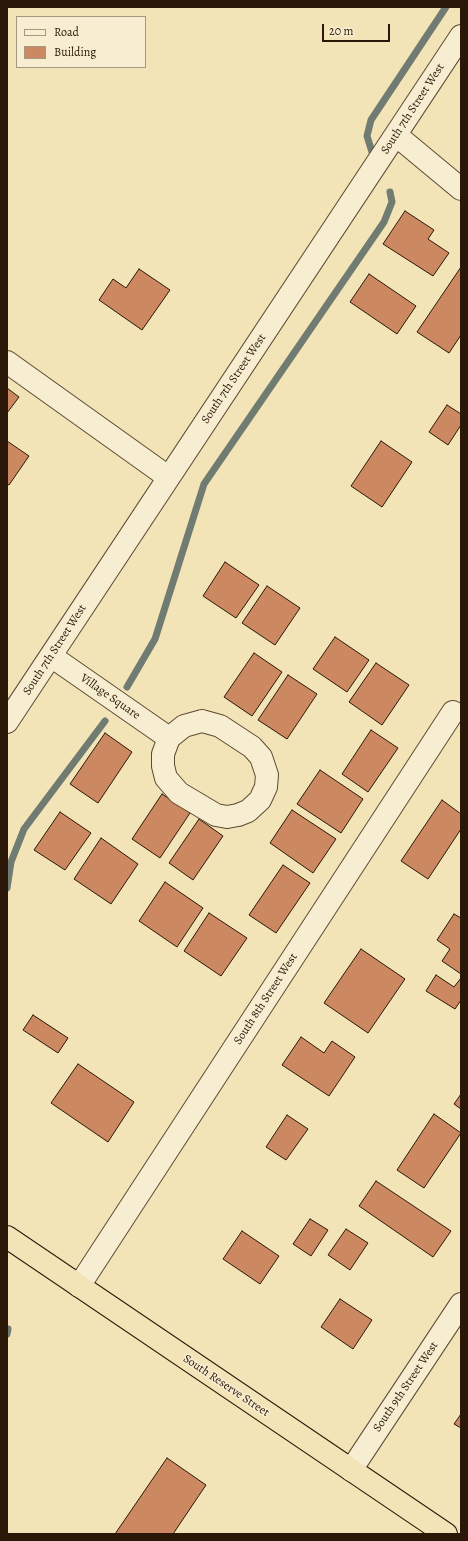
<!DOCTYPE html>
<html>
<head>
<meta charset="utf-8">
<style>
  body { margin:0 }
  #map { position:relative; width:468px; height:1541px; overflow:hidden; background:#f3e4b8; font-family:Alegreya,serif }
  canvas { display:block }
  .frame { position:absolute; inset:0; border:8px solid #2a1707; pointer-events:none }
  .legend { position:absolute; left:16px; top:16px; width:130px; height:52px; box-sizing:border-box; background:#f7edd1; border:1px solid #a59780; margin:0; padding:5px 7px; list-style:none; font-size:12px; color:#2a1707 }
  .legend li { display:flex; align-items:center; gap:8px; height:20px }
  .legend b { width:20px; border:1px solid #a59780 }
  .scale { position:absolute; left:322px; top:24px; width:68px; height:18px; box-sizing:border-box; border:2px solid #2a1707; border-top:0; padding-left:5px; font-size:12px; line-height:14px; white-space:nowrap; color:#2a1707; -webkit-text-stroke:3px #f7edd1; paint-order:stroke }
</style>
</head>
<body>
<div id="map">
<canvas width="468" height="1541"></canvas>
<div class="frame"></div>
<ul class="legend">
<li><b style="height:5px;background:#f7edd1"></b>Road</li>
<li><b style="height:11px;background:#cc8961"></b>Building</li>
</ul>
<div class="scale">20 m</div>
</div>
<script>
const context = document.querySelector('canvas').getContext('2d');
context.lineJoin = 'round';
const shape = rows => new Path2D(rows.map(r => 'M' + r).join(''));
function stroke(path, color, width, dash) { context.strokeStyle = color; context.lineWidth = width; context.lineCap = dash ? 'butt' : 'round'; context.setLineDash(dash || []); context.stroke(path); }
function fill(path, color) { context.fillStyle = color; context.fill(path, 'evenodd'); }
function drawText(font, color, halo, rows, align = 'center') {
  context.font = font + ' Alegreya,serif'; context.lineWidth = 3; context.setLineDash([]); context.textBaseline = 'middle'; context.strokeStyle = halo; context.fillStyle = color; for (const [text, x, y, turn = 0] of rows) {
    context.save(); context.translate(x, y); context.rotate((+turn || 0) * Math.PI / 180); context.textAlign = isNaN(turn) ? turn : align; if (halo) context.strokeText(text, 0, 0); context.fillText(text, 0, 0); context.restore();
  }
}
stroke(shape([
  [372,152,367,136,371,120,446,7],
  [127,687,155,639,204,484,384,222,392,202,390,192],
  [7,888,11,862,24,829,105,721],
  [7,1334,8,1329]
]), '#707b71', 7);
const building = shape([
  [405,211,434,230,428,239,449,253,433,276,383,244,405,211],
  [461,267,461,335,449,353,417,332,461,267],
  [139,269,170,290,142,330,99,300,113,279,126,288,139,269],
  [369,274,416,306,397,334,350,302,369,274],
  [7,388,19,397,7,413,7,388],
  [447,405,461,414,461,425,448,445,429,432,447,405],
  [7,441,29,456,9,485,7,484,7,441],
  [381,441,412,462,382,507,351,486,381,441],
  [225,562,259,585,236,618,203,596,225,562],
  [267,586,300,608,275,645,242,623,267,586],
  [335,637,369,660,347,692,313,669,335,637],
  [254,653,282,672,252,716,224,697,254,653],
  [376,663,409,685,382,725,349,702,376,663],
  [288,675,317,694,287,739,258,720,288,675],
  [371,730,398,748,368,792,342,774,371,730],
  [105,733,132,752,98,803,70,784,105,733],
  [320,770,363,799,341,833,297,804,320,770],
  [162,794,190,813,160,858,132,839,162,794],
  [442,800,461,814,461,829,428,879,401,861,442,800],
  [292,810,336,839,313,873,270,843,292,810],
  [60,812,91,833,65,870,34,850,60,812],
  [199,819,223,836,193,880,169,863,199,819],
  [101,838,138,864,111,904,74,879,101,838],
  [283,865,310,883,276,933,249,915,283,865],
  [165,882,203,908,177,947,139,921,165,882],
  [209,913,247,938,221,976,184,951,209,913],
  [454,914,461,918,461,974,442,961,450,949,437,940,454,914],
  [361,949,405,979,368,1033,324,1003,361,949],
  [436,975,454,987,461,978,461,1000,455,1009,426,991,436,975],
  [33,1015,68,1038,58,1053,23,1030,33,1015],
  [301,1037,324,1053,332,1041,355,1057,329,1096,282,1065,301,1037],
  [78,1064,134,1102,108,1142,51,1103,78,1064],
  [461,1094,461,1109,454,1104,461,1094],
  [434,1114,461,1133,424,1188,397,1170,434,1114],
  [287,1115,308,1129,286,1160,266,1147,287,1115],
  [376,1181,451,1231,433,1257,359,1206,376,1181],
  [310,1219,328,1230,311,1256,293,1244,310,1219],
  [346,1229,368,1243,350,1270,328,1255,346,1229],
  [242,1231,279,1256,260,1284,223,1259,242,1231],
  [340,1299,372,1320,353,1349,321,1327,340,1299],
  [461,1414,461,1428,454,1424,461,1414],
  [167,1458,206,1485,173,1534,115,1534,167,1458]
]);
fill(building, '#cc8961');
stroke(building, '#2a1707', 1);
const minor = shape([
  [396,135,461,189],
  [7,362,168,477],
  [51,656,169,738],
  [202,721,220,726,252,747,261,757,267,775,266,787,260,800,248,811,238,815,227,817,216,815,179,793,166,778,163,766,163,754,169,738,184,726,202,721],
  [7,722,461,36],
  [79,1286,453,712],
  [351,1470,461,1304]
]);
const highway = shape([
  [7,1237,446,1534]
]);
stroke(minor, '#5c4a33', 24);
stroke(highway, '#2a1707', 24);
stroke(minor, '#f7edd1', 22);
stroke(highway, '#f3e4b8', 22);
drawText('12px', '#2a1707', '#f7edd1', [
  ["South 7th Street West",413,109,-57],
  ["South 7th Street West",234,379,-56],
  ["South 7th Street West",55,650,-57],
  ["Village Square",110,697,35],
  ["South 8th Street West",266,999,-57],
  ["South Reserve Street",226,1386,34],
  ["South 9th Street West",406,1387,-56]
]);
</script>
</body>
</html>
